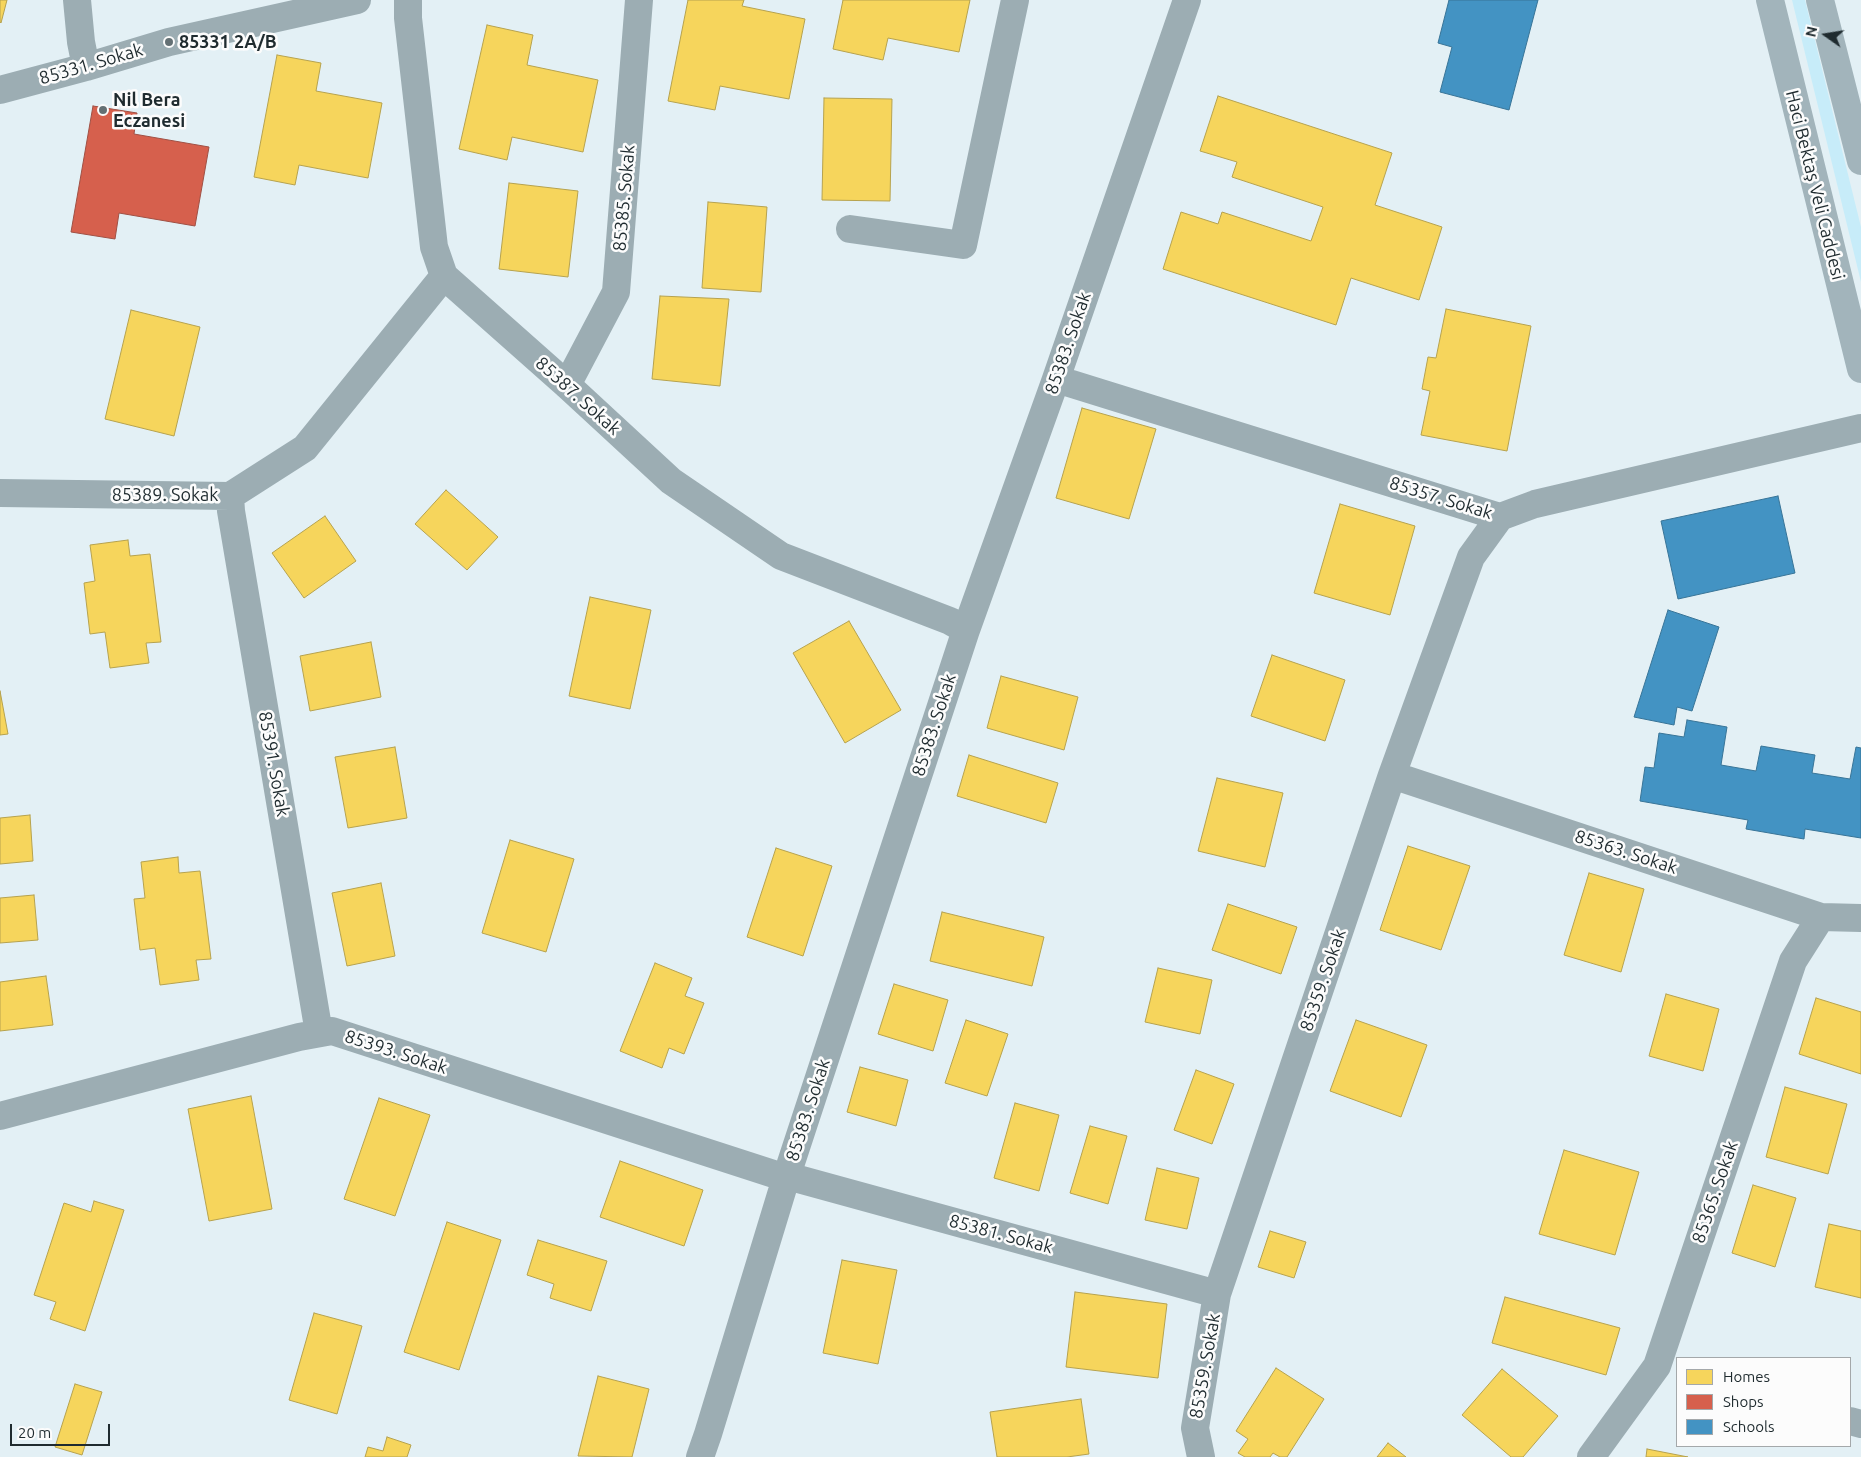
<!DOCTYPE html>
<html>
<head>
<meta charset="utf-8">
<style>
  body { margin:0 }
  #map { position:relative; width:1861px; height:1457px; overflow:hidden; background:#e3f0f5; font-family:Ubuntu,sans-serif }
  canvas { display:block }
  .legend { position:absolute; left:1676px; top:1357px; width:175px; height:90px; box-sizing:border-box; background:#fcfcfc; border:1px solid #a4a8aa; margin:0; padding:6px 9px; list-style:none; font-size:15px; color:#1f2b2f }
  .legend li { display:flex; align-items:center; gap:10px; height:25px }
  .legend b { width:25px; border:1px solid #a4a8aa }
  .north { position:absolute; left:1801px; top:10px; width:50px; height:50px; -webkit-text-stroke:4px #fcfcfc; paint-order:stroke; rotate:283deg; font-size:14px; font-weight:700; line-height:20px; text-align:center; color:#1f2b2f }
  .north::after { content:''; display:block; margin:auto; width:18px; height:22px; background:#1f2b2f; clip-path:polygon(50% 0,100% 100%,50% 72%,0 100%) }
  .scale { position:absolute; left:10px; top:1424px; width:100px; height:22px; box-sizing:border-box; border:2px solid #1f2b2f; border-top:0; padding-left:6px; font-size:15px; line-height:18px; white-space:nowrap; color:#1f2b2f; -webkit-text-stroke:4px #fcfcfc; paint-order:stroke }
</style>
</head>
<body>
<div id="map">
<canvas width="1861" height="1457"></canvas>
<ul class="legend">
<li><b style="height:14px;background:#f6d55c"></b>Homes</li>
<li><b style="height:14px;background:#d6604d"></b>Shops</li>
<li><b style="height:14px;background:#4393c3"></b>Schools</li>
</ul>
<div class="north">N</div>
<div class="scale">20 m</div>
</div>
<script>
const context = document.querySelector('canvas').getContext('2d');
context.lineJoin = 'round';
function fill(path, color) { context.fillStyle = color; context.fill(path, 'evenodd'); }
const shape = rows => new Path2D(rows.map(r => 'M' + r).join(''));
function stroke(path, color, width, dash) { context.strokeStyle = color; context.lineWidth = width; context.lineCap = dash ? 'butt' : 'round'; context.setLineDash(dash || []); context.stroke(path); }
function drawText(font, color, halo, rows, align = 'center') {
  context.font = font + ' Ubuntu,sans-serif'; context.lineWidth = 5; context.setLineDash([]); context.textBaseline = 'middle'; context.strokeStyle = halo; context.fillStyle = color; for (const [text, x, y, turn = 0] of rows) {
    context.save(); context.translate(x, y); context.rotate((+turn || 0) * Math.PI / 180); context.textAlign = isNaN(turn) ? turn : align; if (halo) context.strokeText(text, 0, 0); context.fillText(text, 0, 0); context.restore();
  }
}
fill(shape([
  [1792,0,1805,0,1861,227,1861,282]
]), '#c7ecf9');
const homes = shape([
  [0,0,7,0,1,23,0,22,0,0],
  [688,0,744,0,742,6,805,19,789,99,720,86,715,110,668,101,688,0],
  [843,0,970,0,959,52,888,38,883,60,833,49,843,0],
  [487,25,533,35,527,65,598,80,583,152,512,137,507,160,459,149,487,25],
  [277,55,321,63,316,91,382,103,368,178,299,165,295,185,254,177,277,55],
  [1218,96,1392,153,1375,205,1442,227,1419,300,1351,278,1336,325,1163,269,1181,212,1218,224,1222,212,1311,241,1323,207,1232,177,1237,162,1200,151,1218,96],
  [824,98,892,99,890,201,822,200,824,98],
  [509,183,578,191,568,277,499,269,509,183],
  [708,202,767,207,761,292,702,288,708,202],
  [660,296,729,299,720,386,652,379,660,296],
  [1446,309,1531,326,1507,451,1421,435,1430,391,1422,389,1428,357,1436,358,1446,309],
  [131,310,200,327,174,436,105,419,131,310],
  [1082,408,1156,429,1129,519,1056,498,1082,408],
  [446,490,498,537,467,570,415,524,446,490],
  [1340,504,1415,526,1390,615,1314,593,1340,504],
  [325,516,356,561,304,598,272,553,325,516],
  [128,540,130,556,150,554,161,642,146,643,149,663,110,668,105,632,90,634,84,583,95,581,90,545,128,540],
  [590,597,651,610,630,709,569,696,590,597],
  [849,621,901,710,845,743,793,653,849,621],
  [371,642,381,697,310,711,300,656,371,642],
  [1272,655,1345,680,1325,741,1251,716,1272,655],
  [1001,676,1078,697,1064,750,987,728,1001,676],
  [0,691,8,734,0,735,0,691],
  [395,747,407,818,348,828,335,757,395,747],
  [969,755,1058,783,1046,823,957,796,969,755],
  [1217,778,1283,793,1265,867,1198,851,1217,778],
  [30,815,33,861,0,864,0,818,30,815],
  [510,840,574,859,546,952,482,933,510,840],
  [1408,846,1470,866,1441,950,1380,930,1408,846],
  [776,848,832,866,803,956,747,937,776,848],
  [178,857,179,873,200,871,211,959,196,960,199,980,160,985,155,948,140,950,134,899,145,898,141,862,178,857],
  [1589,873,1644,889,1621,972,1564,955,1589,873],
  [381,883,395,956,347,966,332,893,381,883],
  [34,895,38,940,0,943,0,898,34,895],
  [1228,904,1297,927,1281,974,1212,950,1228,904],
  [942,912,1044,937,1032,986,930,961,942,912],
  [655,963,692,978,685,996,704,1003,684,1054,669,1048,662,1068,620,1051,655,963],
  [1158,968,1212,980,1200,1034,1145,1022,1158,968],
  [46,976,53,1025,0,1031,0,982,46,976],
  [894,984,948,1000,933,1051,878,1034,894,984],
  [1666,994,1719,1009,1703,1071,1649,1056,1666,994],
  [1816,998,1861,1012,1861,1074,1799,1054,1816,998],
  [966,1020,1008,1034,987,1096,945,1083,966,1020],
  [1356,1020,1427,1045,1401,1117,1330,1091,1356,1020],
  [860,1067,908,1080,896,1126,847,1112,860,1067],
  [1196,1070,1234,1084,1212,1144,1174,1130,1196,1070],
  [1785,1087,1847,1104,1828,1174,1766,1157,1785,1087],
  [251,1096,272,1209,209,1221,188,1109,251,1096],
  [379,1098,430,1115,395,1216,344,1199,379,1098],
  [1015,1103,1059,1115,1039,1191,994,1178,1015,1103],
  [1090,1126,1127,1136,1108,1204,1070,1193,1090,1126],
  [1564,1150,1639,1172,1615,1255,1539,1234,1564,1150],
  [620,1161,703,1190,684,1246,600,1217,620,1161],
  [1157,1168,1199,1178,1187,1229,1145,1220,1157,1168],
  [1753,1185,1796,1198,1775,1267,1732,1253,1753,1185],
  [94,1201,124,1210,85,1331,50,1319,56,1302,34,1295,64,1203,91,1212,94,1201],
  [447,1222,501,1240,459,1370,404,1352,447,1222],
  [1829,1224,1861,1231,1861,1298,1815,1287,1829,1224],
  [1270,1231,1306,1242,1294,1278,1258,1267,1270,1231],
  [538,1240,607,1261,591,1311,550,1298,554,1284,527,1275,538,1240],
  [842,1260,897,1270,878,1364,823,1353,842,1260],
  [1075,1292,1167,1304,1158,1378,1066,1367,1075,1292],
  [1505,1297,1620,1328,1606,1375,1492,1343,1505,1297],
  [314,1313,362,1326,337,1414,289,1400,314,1313],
  [1276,1368,1324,1399,1287,1457,1280,1457,1273,1453,1270,1457,1245,1457,1238,1453,1248,1439,1236,1431,1276,1368],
  [1502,1369,1558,1416,1523,1457,1511,1457,1462,1415,1502,1369],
  [598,1376,649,1389,632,1457,578,1456,598,1376],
  [75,1384,102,1392,82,1455,55,1447,75,1384],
  [1081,1399,1089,1454,1067,1457,997,1457,990,1412,1081,1399],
  [387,1437,411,1445,407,1457,365,1457,368,1447,383,1451,387,1437],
  [1388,1443,1406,1457,1377,1457,1388,1443],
  [1647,1449,1688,1457,1646,1457,1647,1449]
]);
fill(homes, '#f6d55c');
stroke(homes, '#b6a24e', 1);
const shops = shape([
  [93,106,137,113,134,134,209,147,195,226,119,213,115,239,71,232,93,106]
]);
fill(shops, '#d6604d');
stroke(shops, '#9f5044', 1);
const schools = shape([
  [1449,0,1538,0,1509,110,1440,92,1452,47,1438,43,1449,0],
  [1778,496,1795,573,1678,599,1661,521,1778,496],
  [1668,610,1719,627,1692,711,1677,707,1674,725,1634,717,1668,610],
  [1687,720,1727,727,1721,765,1756,771,1761,746,1815,755,1812,773,1850,779,1856,747,1861,748,1861,838,1805,829,1804,839,1746,829,1748,820,1640,801,1645,767,1654,768,1659,733,1684,737,1687,720]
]);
fill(schools, '#4393c3');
stroke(schools, '#387497', 1);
stroke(shape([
  [77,0,81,42,86,67],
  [408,0,408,18,434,247,444,276,567,385,671,481,781,556,950,621,966,630],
  [0,90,86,67,169,42,357,0],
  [850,229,963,245,1015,0],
  [1056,379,1500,517,1535,504,1861,428],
  [567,385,616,292,639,0],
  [0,493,230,496,305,448,444,276],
  [230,496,231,511,319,1033],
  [1392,775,1821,917,1861,918],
  [0,1116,299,1037,332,1031,786,1178,791,1177,1217,1294],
  [1850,1421,1861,1424],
  [700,1457,708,1434,786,1178,966,630,1056,379,1187,0],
  [1201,1457,1195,1428,1217,1294,1392,775,1471,557,1500,517],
  [1591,1457,1657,1366,1793,961,1821,917]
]), '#9cadb3', 28);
stroke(shape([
  [1770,0,1861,369],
  [1820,0,1861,161]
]), '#a2b4bb', 28);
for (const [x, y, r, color] of [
  [169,42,5,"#647074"],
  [103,110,5,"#647074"]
]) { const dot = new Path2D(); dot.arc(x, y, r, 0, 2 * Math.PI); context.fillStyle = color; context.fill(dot); stroke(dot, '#fcfcfc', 2); }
drawText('bold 18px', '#1f2b2f', '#fcfcfc', [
  ["85331 2A/B",179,42],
  ["Nil Bera",113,100],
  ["Eczanesi",113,121]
], 'left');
drawText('18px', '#1f2b2f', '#fcfcfc', [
  ["85331. Sokak",91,64,-16],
  ["Haci Bektaş Veli Caddesi",1815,185,76],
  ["85385. Sokak",624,198,-85],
  ["85383. Sokak",1068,343,-71],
  ["85387. Sokak",578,396,42],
  ["85389. Sokak",165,495],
  ["85357. Sokak",1441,498,17],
  ["85383. Sokak",934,725,-72],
  ["85391. Sokak",274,764,80],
  ["85363. Sokak",1626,852,18],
  ["85359. Sokak",1323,980,-71],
  ["85393. Sokak",396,1052,18],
  ["85383. Sokak",808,1110,-72],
  ["85365. Sokak",1715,1192,-71],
  ["85381. Sokak",1001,1234,15],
  ["85359. Sokak",1205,1366,-80]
]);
</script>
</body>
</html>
